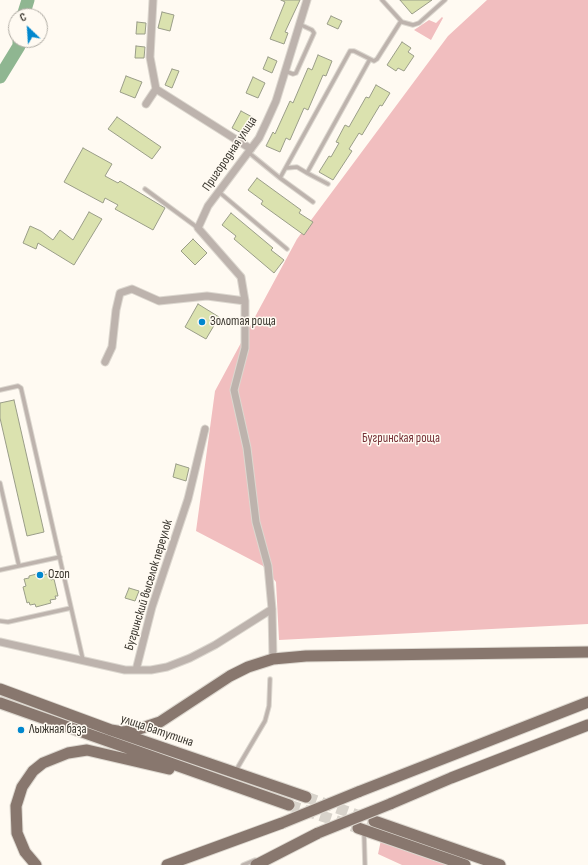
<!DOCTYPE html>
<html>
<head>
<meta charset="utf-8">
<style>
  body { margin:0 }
  #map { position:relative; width:588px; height:865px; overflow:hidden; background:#fffaf2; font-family:"Sofia Sans Condensed",sans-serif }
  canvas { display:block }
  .north { position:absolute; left:8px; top:8px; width:40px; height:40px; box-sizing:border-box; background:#fffaf2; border:1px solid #b0aca4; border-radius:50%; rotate:335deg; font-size:11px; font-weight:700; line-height:16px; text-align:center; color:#3a362e }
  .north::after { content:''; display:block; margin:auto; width:14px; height:18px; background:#0087ce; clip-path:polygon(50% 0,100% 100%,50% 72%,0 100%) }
</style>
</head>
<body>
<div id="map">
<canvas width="588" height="865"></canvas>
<div class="north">С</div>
</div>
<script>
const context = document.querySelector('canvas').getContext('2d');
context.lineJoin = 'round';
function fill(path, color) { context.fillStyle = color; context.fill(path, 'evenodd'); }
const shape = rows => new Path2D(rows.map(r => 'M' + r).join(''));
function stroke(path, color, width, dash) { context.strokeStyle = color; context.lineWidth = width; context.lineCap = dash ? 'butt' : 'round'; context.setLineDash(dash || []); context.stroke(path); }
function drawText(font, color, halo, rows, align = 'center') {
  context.font = font + ' "Sofia Sans Condensed",sans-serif'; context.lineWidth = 3; context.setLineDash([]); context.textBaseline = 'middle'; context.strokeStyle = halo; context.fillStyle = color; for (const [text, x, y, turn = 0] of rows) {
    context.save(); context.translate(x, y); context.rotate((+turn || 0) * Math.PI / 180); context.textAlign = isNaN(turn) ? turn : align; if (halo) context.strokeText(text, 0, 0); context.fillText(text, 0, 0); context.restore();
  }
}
fill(shape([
  [487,0,588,0,588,624,279,640,276,582,263,566,196,531,215,391,297,239,448,36],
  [442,17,443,18,431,40,414,30,429,20,436,23],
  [381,840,450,865,402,865,378,854]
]), '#f1bebf');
stroke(shape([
  [23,16,28,0],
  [0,77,19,46,19,40]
]), '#8fb691', 13);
const building = shape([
  [281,0,300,0,285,32,288,33,284,44,270,39,285,2,281,0],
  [400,0,432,0,412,14,400,0],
  [162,12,174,15,170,31,158,28,162,12],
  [331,16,342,21,338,29,327,24,331,16],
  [137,22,146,23,145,34,136,34,137,22],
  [402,42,411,48,408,52,414,56,404,71,398,68,396,71,387,65,402,42],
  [136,46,145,47,144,58,135,58,136,46],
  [318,55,332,61,326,76,323,75,308,110,304,108,290,140,286,138,280,152,266,146,273,132,275,134,290,101,293,103,308,68,312,70,318,55],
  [268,57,277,61,272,73,263,69,268,57],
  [172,69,179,71,172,88,165,85,172,69],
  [126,76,142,82,135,98,120,92,126,76],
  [253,77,265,83,258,98,246,93,253,77],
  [376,85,390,93,382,106,380,105,362,135,359,133,349,149,352,151,333,180,319,172,329,156,331,157,339,143,336,142,345,125,349,127,366,97,369,98,376,85],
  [241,111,254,118,245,135,232,128,241,111],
  [117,117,161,147,152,159,108,129,117,117],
  [83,148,112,164,105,176,118,183,120,181,165,208,153,230,115,209,118,205,105,198,103,203,64,182,83,148],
  [257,178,301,210,299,213,313,222,304,235,261,204,263,201,248,190,257,178],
  [89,212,102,219,74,265,38,243,36,249,23,243,30,226,41,231,53,240,60,230,73,240,89,212],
  [231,213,273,248,271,250,284,260,274,273,234,239,236,236,222,225,231,213],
  [193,239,207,253,195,265,181,251,193,239],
  [198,304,219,317,206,339,185,327,198,304],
  [14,400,44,532,27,536,0,418,0,403,14,400],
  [176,464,189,468,186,481,173,477,176,464],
  [44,572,44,575,50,573,51,580,54,579,58,596,55,596,56,599,50,600,51,603,36,607,35,604,30,605,29,602,27,603,23,587,26,586,24,579,29,578,29,576,44,572],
  [129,588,139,591,135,601,125,598,129,588]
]);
fill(building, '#dbe2af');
stroke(building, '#9a9d88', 1);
stroke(shape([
  [306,797,374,821],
  [289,805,358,828]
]), '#d8d3cb', 11, [11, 5.5]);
const lane = shape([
  [382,0,402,22,413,25,419,23,445,0],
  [285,71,293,74,296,73,314,33,312,30,299,24],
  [248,152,280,178,350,51,354,51,370,59],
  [286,168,297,167,307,173,370,59,374,61,377,59,401,21],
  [307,173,328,184],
  [280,178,313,202],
  [145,189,198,228],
  [219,192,287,249],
  [0,390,18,386,21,388,83,660],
  [0,483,19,566],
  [0,570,60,557],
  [0,621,8,622,71,608],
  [235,772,265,721,269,706,270,679],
  [364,832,365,865],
  [243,865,255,860]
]);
const street = shape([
  [156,89,251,149],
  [146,104,156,89,150,57,153,0],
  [105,362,112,347,116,310,120,293,132,289,159,301,207,296,245,301],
  [0,642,125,670,151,670,167,667,190,658,215,645,272,609],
  [273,659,272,609,268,566,256,522,247,448,234,390,245,348,245,301,241,277,198,228,208,206,259,138,267,121,276,101,307,0],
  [136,670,152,607,188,499,205,429]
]);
const primary = shape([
  [0,689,111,730,306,797],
  [0,703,289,805],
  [111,730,123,732,136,730,160,722,230,676,248,667,273,659,306,656,588,652],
  [358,792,588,702],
  [390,804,451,778,588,725],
  [374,821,500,865],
  [358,828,465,865],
  [36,865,25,852,17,833,16,806,22,787,33,771,43,763,68,753,87,750,169,769],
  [167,865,282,823],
  [256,865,318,833]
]);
stroke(lane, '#dcd7cf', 5.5);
stroke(street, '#dcd7cf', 9);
stroke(primary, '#dcd7cf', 13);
stroke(lane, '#bdb3ad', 3.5);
stroke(street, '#bdb3ad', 7);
stroke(primary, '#88776e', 11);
const primaryBridge = shape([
  [282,823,358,792],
  [318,833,390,804]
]);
stroke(primaryBridge, '#dcd7cf', 13, []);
stroke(primaryBridge, '#88776e', 11);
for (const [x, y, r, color] of [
  [202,322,4,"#0087ce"],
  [40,575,4,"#0087ce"],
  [21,730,4,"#0087ce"]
]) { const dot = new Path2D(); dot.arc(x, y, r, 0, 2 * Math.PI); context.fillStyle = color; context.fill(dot); stroke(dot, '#fffaf2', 1.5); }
drawText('13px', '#3a362e', '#fffaf2', [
  ["Пригородная улица",230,154,-56],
  ["Бугринский выселок переулок",149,585,-73],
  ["улица Ватутина",157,731,19]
]);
drawText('13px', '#3a362e', '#fffaf2', [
  ["Золотая роща",210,322],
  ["Ozon",48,575],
  ["Лыжная база",29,730]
], 'left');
drawText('13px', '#773238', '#fffaf2', [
  ["Бугринская роща",401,439]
]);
</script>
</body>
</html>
